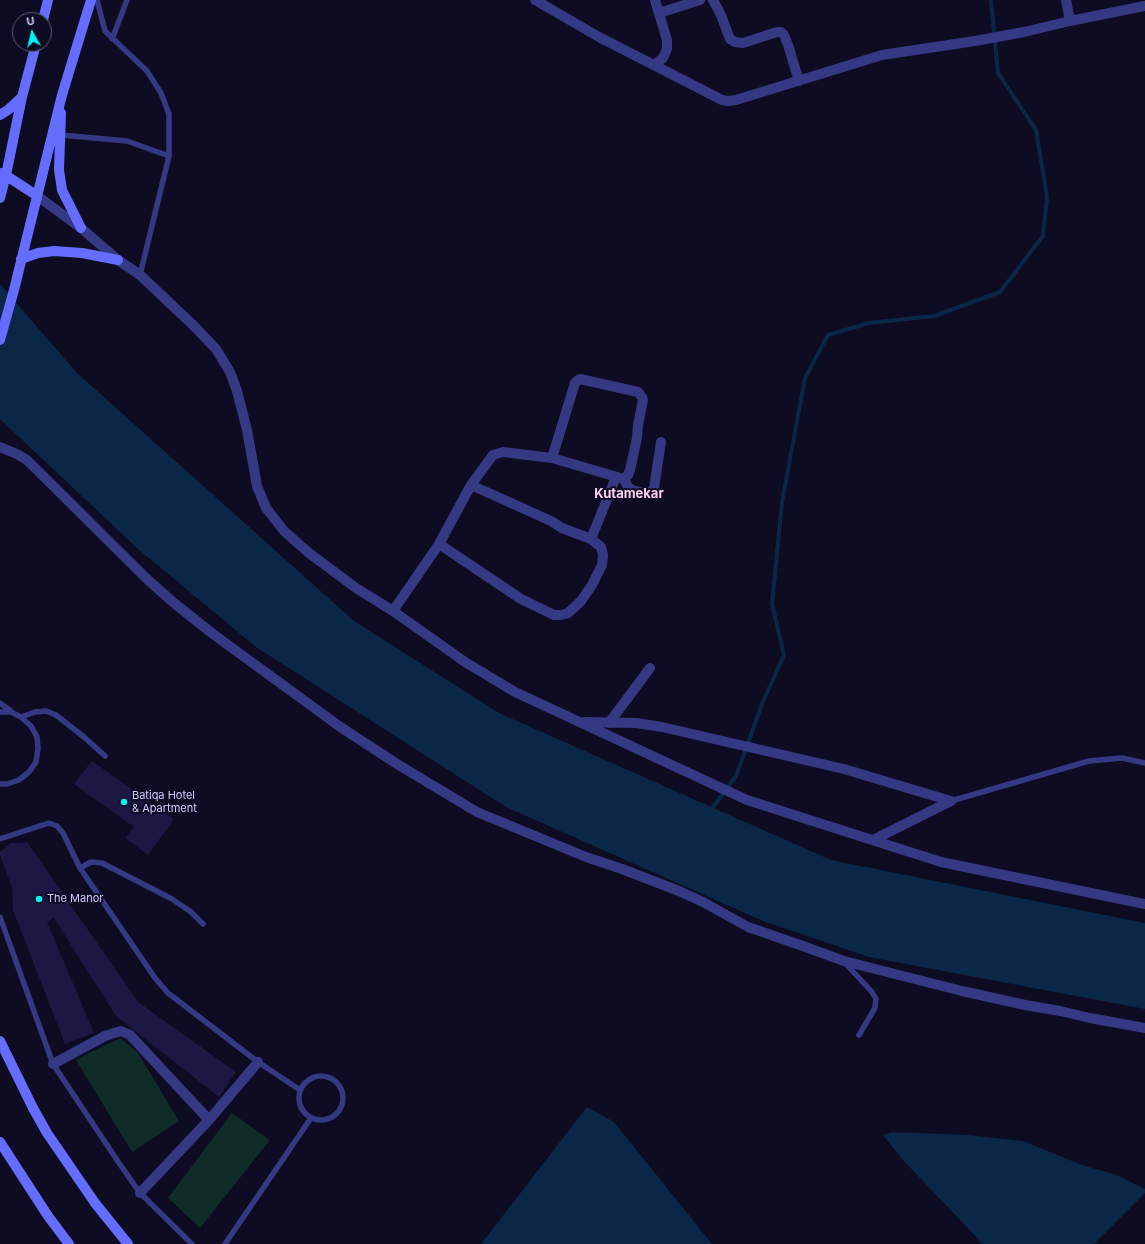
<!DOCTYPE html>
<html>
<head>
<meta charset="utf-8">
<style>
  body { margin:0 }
  #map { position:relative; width:1145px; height:1244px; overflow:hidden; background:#0e0c22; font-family:Inter,sans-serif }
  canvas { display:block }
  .north { position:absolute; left:12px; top:12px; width:40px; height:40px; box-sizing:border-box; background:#0e0c22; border:1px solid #5b597a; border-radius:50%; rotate:352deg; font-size:11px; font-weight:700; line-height:16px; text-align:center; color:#cfcdff }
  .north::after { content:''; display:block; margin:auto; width:14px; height:18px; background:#00f4f8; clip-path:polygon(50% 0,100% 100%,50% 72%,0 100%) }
</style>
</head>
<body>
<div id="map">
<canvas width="1145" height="1244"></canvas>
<div class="north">U</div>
</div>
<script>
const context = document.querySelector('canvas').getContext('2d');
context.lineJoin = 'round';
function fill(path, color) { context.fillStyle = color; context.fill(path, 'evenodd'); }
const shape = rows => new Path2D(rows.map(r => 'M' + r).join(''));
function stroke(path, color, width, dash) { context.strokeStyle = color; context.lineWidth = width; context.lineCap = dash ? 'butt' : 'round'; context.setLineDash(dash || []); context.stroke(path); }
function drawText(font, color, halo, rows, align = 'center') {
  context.font = font + ' Inter,sans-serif'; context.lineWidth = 4; context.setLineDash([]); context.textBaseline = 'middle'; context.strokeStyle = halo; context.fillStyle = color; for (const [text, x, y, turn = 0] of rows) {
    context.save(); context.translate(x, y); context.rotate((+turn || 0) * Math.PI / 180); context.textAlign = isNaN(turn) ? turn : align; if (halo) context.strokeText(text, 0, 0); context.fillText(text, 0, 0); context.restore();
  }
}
fill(shape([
  [120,1038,138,1053,179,1121,132,1152,76,1060],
  [232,1113,270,1140,200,1228,168,1198]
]), '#0f2c28');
fill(shape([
  [0,284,77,373,354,621,499,713,831,860,1145,923,1145,1009,869,957,763,921,506,807,256,647,137,548,0,419],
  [587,1107,614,1122,712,1244,481,1244],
  [892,1132,967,1135,1023,1141,1082,1165,1117,1175,1145,1189,1145,1193,1094,1244,983,1244,903,1160,883,1135]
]), '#0a2748');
stroke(shape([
  [710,811,736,776,762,704,784,655,772,604,782,502,805,378,828,335,869,323,934,316,1000,292,1043,236,1047,197,1036,130,998,73,991,0]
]), '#0a2748', 4);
fill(shape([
  [92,761,174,819,148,855,125,838,134,827,74,784],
  [27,842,138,1002,236,1072,219,1097,116,1016,54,918,47,922,94,1033,65,1044,13,910,12,888,0,855,0,852,11,843]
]), '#1d1843');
stroke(shape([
  [97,0,105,31,147,71,161,93,169,114,169,156,140,275],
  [112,39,127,0],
  [61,135,127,141,169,156],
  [0,703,11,711],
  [0,712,11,712,21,717,31,726,37,737,38,749,36,762,29,772,19,780,7,784,0,784],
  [21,717,35,712,46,711,56,715,84,737,105,756],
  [951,801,1089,761,1122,758,1145,763],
  [0,839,49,823,57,826,63,833,80,868,155,978,168,993,258,1062,300,1090],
  [80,868,91,862,102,863,172,899,191,912,203,924],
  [0,917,53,1064,119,1163,140,1193,192,1244],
  [845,963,872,992,876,999,875,1008,859,1035],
  '299 1098a22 22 0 1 1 44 0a22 22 0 1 1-44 0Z',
  [225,1244,311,1118]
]), '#353983', 5.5);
stroke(shape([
  [535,0,599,37,722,100,728,101,736,100,882,55,975,41,1024,32,1070,21,1145,6],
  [713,0,721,15,730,39,735,42,743,43,777,32,781,32,784,35,788,45,799,81],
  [1066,0,1070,21],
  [659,13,700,0],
  [654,65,663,58,667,49,667,40,655,0],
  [36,195,81,228,118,260,140,275,193,325,216,349,230,372,237,391,247,430,257,486,266,508,284,531,309,553,356,588,393,611,465,662,515,692,747,800,941,862,1145,904],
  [0,447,17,454,27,460,148,580,174,603,213,634,339,726,397,764,477,812,586,857,622,869,679,891,703,902,748,927,800,945,844,961,962,991,1025,1005,1060,1011,1090,1018,1145,1028],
  [552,458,575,383,577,381,580,379,638,392,642,397,643,400,638,425,637,438,630,470,628,475,624,479],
  [591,539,616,477],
  [439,544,521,599,554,615,561,615,568,613,581,601,592,585,602,565,603,555,601,547,591,539,562,528,551,521,471,485],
  [393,611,439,544,471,485,493,455,503,452,552,458,624,479,628,487,632,490,647,494,651,492,654,488,661,442],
  [584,722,636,723,662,727,844,769,951,801],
  [609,723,650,668],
  [873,840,951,801],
  [53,1064,105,1036,121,1031,130,1035,209,1120],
  [140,1193,209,1120,258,1062]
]), '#353983', 10);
stroke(shape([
  [43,20,48,0],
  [61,113,59,170,62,190,81,228],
  [0,115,8,110,22,97],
  [2,173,36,195],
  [0,198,6,175,22,97,36,44],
  [21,259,38,253,54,251,82,253,118,260],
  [0,340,14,290,62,95,91,0],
  [0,1041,33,1108,47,1133,95,1203,128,1244],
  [0,1142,48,1216,69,1244]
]), '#646dff', 10);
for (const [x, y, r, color] of [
  [124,802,4,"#00f4f8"],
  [39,899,4,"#00f4f8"]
]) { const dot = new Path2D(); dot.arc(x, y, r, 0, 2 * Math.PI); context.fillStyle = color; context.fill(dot); stroke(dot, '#0e0c22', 1.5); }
drawText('11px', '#cfcdff', '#0e0c22', [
  ["Batiqa Hotel",132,796],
  ["& Apartment",132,809],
  ["The Manor",47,899]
], 'left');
drawText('bold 13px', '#ffcff2', '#0e0c22', [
  ["Kutamekar",629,494]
]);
</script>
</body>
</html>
